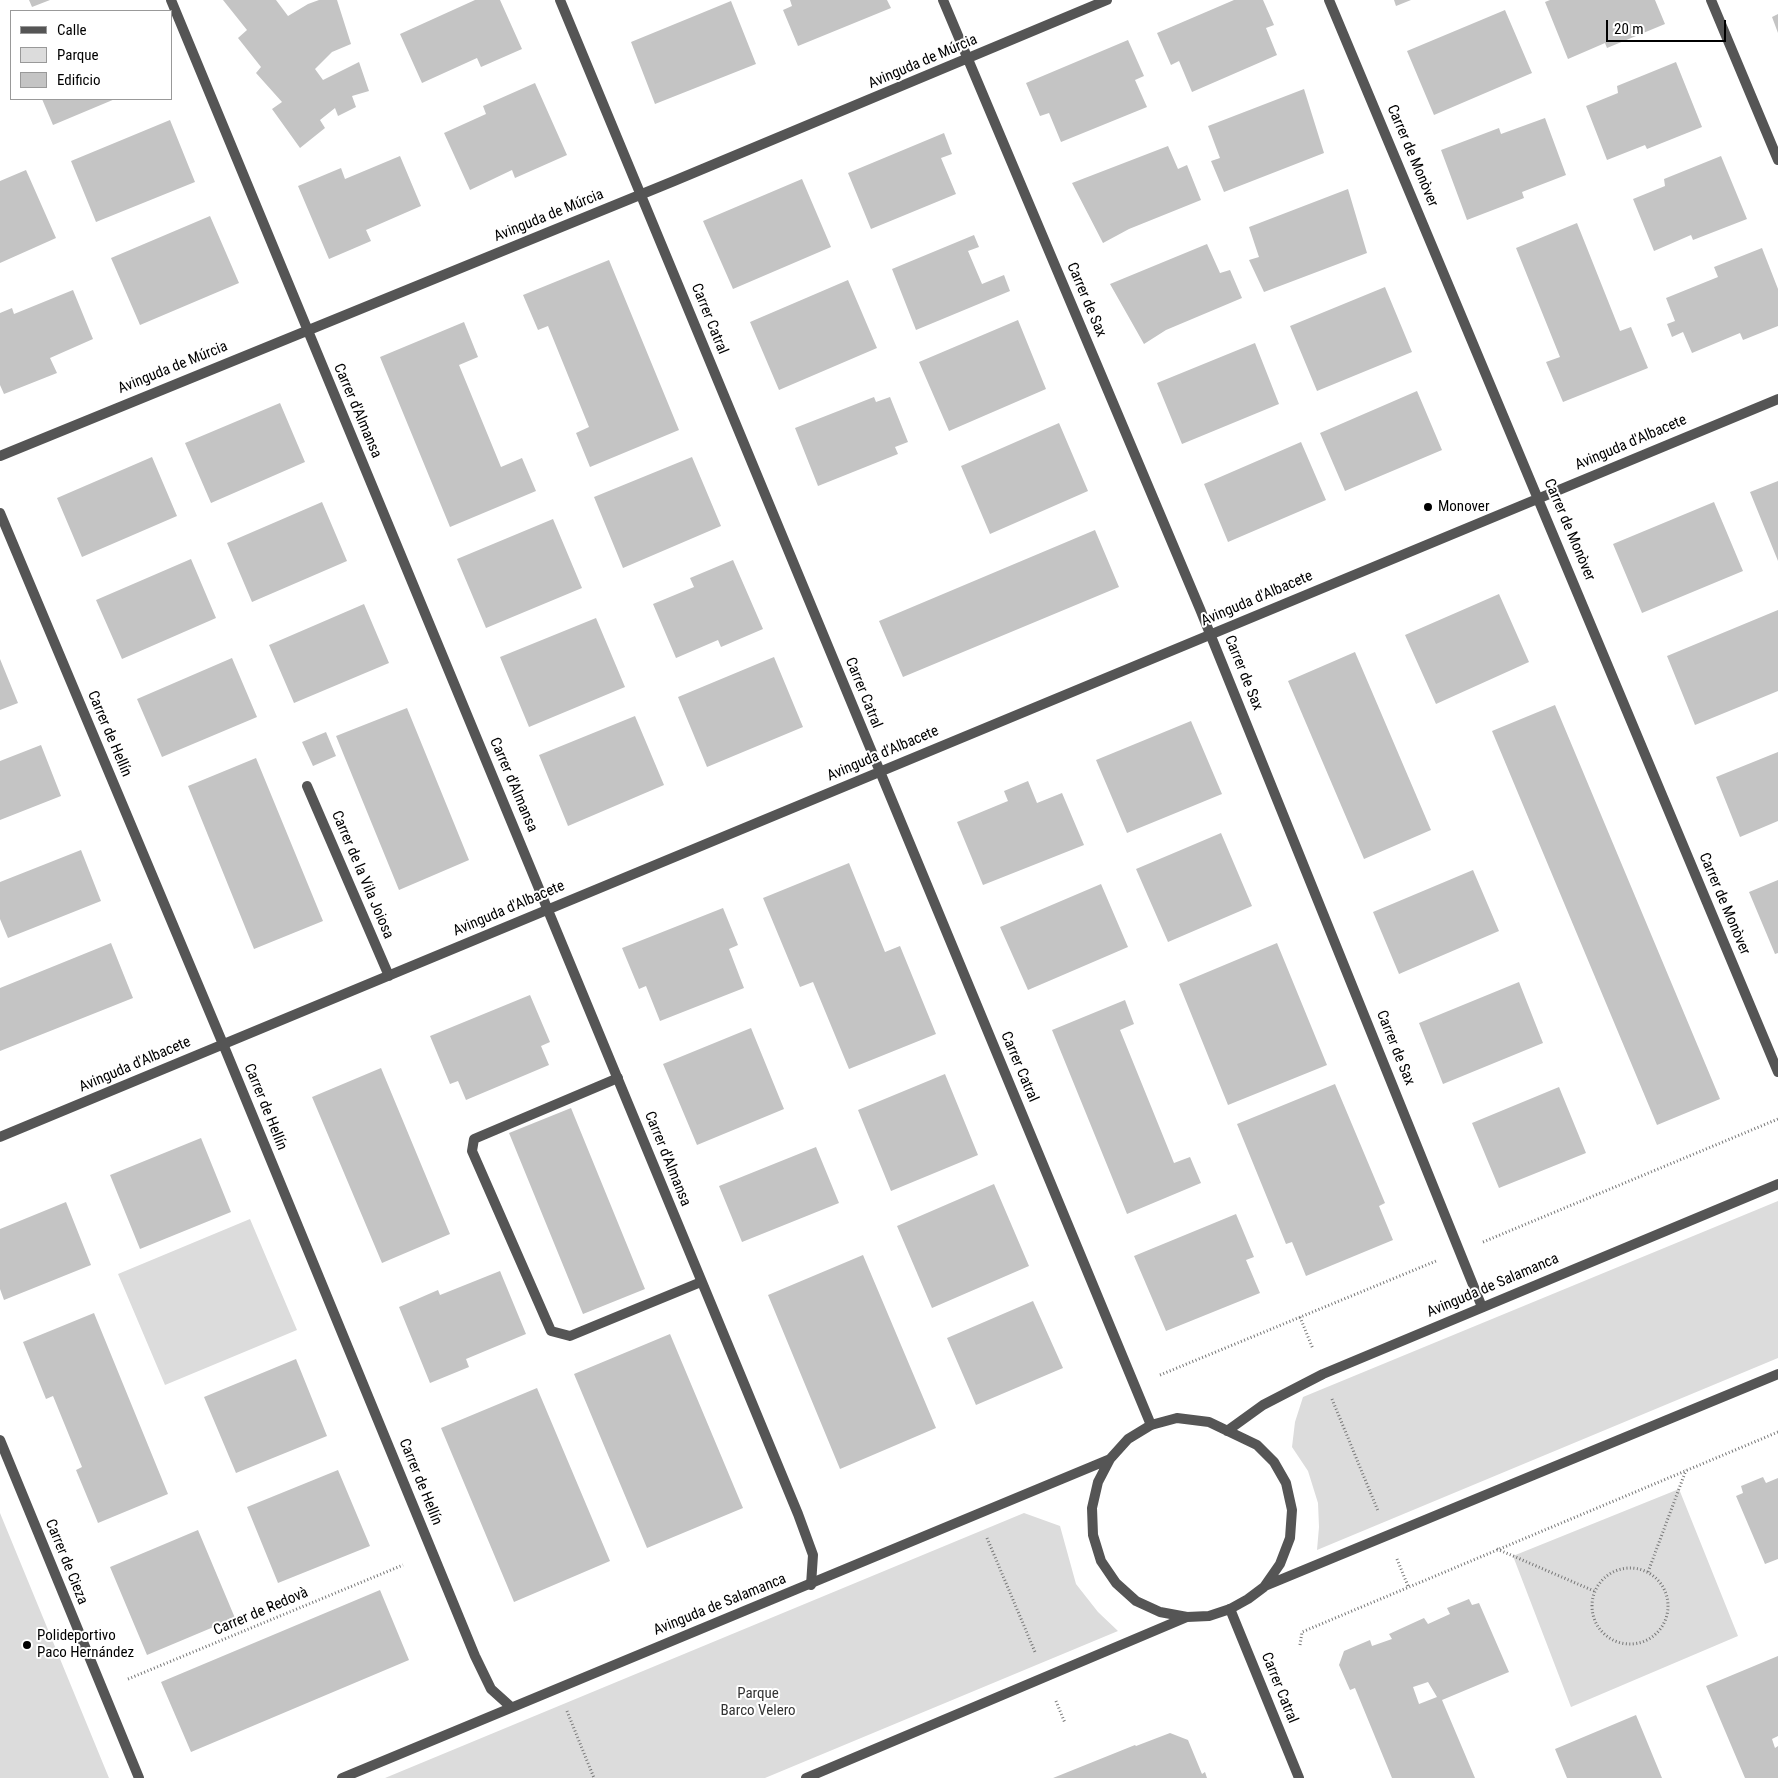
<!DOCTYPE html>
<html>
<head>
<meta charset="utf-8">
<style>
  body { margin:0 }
  #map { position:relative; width:1778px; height:1778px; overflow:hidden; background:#fff; font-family:"Roboto Condensed",sans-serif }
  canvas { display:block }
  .legend { position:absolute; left:10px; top:10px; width:162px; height:90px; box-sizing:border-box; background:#fff; border:1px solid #999; margin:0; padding:6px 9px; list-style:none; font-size:15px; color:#000 }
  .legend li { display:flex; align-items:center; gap:10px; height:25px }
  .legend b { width:25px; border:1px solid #999 }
  .scale { position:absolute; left:1606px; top:20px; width:120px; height:22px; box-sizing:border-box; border:2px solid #000; border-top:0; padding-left:6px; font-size:15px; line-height:18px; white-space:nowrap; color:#000; -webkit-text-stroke:4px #fff; paint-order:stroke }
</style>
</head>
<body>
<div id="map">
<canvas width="1778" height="1778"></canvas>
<ul class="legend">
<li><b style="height:6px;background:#555"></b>Calle</li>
<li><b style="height:14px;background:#dcdcdc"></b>Parque</li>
<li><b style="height:14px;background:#c4c4c4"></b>Edificio</li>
</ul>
<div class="scale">20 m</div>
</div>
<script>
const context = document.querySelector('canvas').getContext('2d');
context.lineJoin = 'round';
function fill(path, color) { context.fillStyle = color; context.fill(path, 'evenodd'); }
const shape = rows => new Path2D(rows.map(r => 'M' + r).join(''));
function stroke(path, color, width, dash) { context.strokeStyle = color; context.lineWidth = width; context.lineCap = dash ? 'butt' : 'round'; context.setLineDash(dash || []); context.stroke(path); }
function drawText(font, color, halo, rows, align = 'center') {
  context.font = font + ' "Roboto Condensed",sans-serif'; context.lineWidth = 4; context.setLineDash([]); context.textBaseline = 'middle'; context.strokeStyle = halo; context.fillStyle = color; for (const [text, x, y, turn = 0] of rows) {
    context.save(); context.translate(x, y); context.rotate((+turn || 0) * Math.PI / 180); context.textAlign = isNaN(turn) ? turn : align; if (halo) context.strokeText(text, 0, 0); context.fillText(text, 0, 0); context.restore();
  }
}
fill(shape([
  [1778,1201,1778,1358,1317,1550,1319,1527,1318,1503,1308,1471,1292,1447,1295,1422,1303,1397],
  [250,1219,297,1330,165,1385,118,1274],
  [1679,1489,1738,1636,1571,1707,1513,1556],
  [0,1513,109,1778,0,1778],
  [1024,1513,1060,1526,1076,1584,1098,1612,1118,1631,765,1778,385,1778]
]), '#dcdcdc');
fill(shape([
  [29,0,50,0,32,7],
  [223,0,276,0,288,16,308,4,319,0,337,0,351,44,332,52,315,69,323,80,359,62,369,91,352,96,356,107,338,116,335,108,320,120,325,128,300,148,272,109,282,102,256,73,261,67,238,38,247,30],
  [475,0,500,0,522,49,481,67,477,58,422,83,400,34],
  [790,0,887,0,891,8,798,46,783,10,792,6],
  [1234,0,1263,0,1274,25,1266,28,1277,55,1192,92,1179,61,1171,65,1157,33],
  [1394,0,1411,0,1396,6],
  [1550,0,1655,0,1665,24,1607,48,1605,43,1568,59,1545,2],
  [731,1,756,64,655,104,631,42],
  [1505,10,1532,73,1434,115,1407,51],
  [1778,14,1778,33,1772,17],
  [1128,40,1144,76,1135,80,1147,107,1061,142,1049,113,1040,116,1026,83],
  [1676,62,1702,127,1647,149,1645,145,1607,160,1586,106,1618,93,1617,86],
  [535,83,567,155,515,178,512,170,470,190,444,133,486,114,483,106],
  [1304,89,1324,153,1224,192,1211,161,1220,158,1208,126],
  [42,99,115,99,53,125],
  [1545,118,1566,175,1522,192,1524,198,1467,220,1441,150,1499,128,1501,134],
  [170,120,195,182,96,222,71,161],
  [944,133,952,154,941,158,956,194,871,229,848,173],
  [1168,146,1178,169,1187,165,1201,200,1129,229,1103,243,1072,183],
  [400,156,421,206,366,230,371,241,329,259,298,186,341,168,345,179],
  [1721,156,1747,219,1693,240,1691,235,1654,251,1633,199,1665,186,1664,179],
  [26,170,56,238,0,263,0,181],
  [802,179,831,247,733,289,703,221],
  [1348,189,1367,253,1264,292,1249,260,1259,257,1249,227],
  [210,216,239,283,140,325,111,258],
  [1577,223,1620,331,1631,327,1648,368,1563,402,1546,362,1560,357,1516,248],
  [974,235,979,247,968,251,982,284,1004,275,1010,291,916,330,892,269],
  [1207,244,1220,273,1230,270,1242,298,1166,330,1144,344,1110,284],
  [1762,248,1778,289,1778,326,1743,340,1740,333,1692,353,1683,332,1672,337,1667,324,1675,321,1666,298,1718,277,1714,267],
  [609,260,679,430,590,467,576,433,589,427,548,326,538,330,523,295],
  [848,280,877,348,779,390,750,322],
  [1385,287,1412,352,1317,391,1290,326],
  [73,290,93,339,50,358,57,373,4,394,0,385,0,313,12,308,14,314],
  [1018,320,1046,389,949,431,919,362],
  [464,322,478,357,459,365,501,467,522,458,536,491,450,527,380,357],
  [1255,343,1279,404,1182,444,1157,383],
  [1417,391,1442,450,1345,491,1320,433],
  [874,397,876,402,890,397,908,442,895,447,898,454,818,486,795,428],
  [280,403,305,462,211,503,185,443],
  [1059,423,1088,491,990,534,961,466],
  [1301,442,1326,500,1228,542,1204,484],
  [152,457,177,516,82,557,57,498],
  [692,457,721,526,623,568,594,497],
  [1778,481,1778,561,1750,492],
  [322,502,347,561,252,602,227,543],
  [1714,502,1743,571,1642,613,1613,544],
  [553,519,582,588,486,628,457,559],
  [1095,530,1119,587,903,677,879,621],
  [191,559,216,618,122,659,96,600],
  [733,560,763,629,721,647,718,640,676,658,653,604,694,587,690,578],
  [1499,594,1529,662,1436,704,1405,635],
  [364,604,389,663,294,703,269,645],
  [1778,610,1778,691,1695,725,1667,656],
  [596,618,625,687,529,727,500,657],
  [1355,652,1431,830,1364,859,1288,681],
  [774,657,803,727,707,767,678,697],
  [232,658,257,717,162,757,137,699],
  [0,659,18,703,0,710],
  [1555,705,1720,1099,1657,1125,1492,731],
  [407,708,469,860,399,890,336,736],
  [635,716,664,785,568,826,539,755],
  [1191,721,1222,794,1127,833,1096,760],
  [326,732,336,756,313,766,302,742],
  [41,745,61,796,0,820,0,761],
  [1778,752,1778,821,1740,837,1716,777],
  [256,758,323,921,254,949,188,786],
  [1028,781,1037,803,1062,793,1084,845,983,885,957,822,1008,801,1004,791],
  [1221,833,1252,906,1168,942,1136,869],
  [81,850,101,901,8,938,0,919,0,882],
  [849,863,885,952,900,946,936,1034,849,1069,813,982,800,987,763,898],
  [1473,870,1499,931,1399,974,1373,912],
  [1778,880,1778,953,1775,954,1749,892],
  [1101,884,1128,947,1028,990,1000,927],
  [723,908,738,945,729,949,744,988,660,1021,646,986,639,989,622,948],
  [111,943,133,998,0,1051,0,988],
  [1277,943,1327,1065,1228,1105,1179,984],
  [1519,982,1543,1043,1443,1084,1419,1023],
  [530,995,550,1042,541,1046,549,1065,466,1100,458,1081,450,1084,430,1036],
  [1125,1000,1134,1024,1120,1030,1174,1163,1190,1157,1201,1183,1127,1214,1052,1030],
  [751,1028,784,1109,697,1145,663,1064],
  [381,1068,450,1234,382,1263,312,1097],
  [945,1074,978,1155,891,1191,858,1110],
  [1335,1084,1385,1203,1379,1206,1393,1240,1306,1276,1292,1242,1286,1244,1237,1124],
  [1559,1087,1586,1153,1499,1188,1472,1123],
  [571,1108,645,1289,583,1314,509,1133],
  [201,1138,231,1212,140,1249,110,1175],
  [816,1147,839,1203,742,1242,719,1186],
  [994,1184,1029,1266,932,1308,897,1226],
  [66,1202,91,1265,4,1300,0,1289,0,1229],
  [1236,1214,1254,1257,1246,1260,1260,1293,1166,1331,1134,1256],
  [863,1255,936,1428,840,1469,768,1295],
  [500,1271,526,1334,466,1359,469,1367,430,1383,399,1307,438,1290,440,1295],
  [1033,1301,1063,1368,976,1405,947,1338],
  [94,1313,168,1494,98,1523,76,1470,82,1467,53,1396,46,1399,23,1342],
  [670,1334,743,1508,647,1548,574,1374],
  [296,1359,327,1436,236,1473,204,1397],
  [537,1388,610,1561,514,1602,441,1428],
  [338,1470,370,1546,278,1583,247,1507],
  [1763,1477,1766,1483,1778,1478,1778,1559,1765,1564,1736,1496,1743,1493,1741,1486],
  [198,1530,235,1618,147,1655,110,1567],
  [380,1590,409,1660,191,1752,161,1682],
  [1469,1599,1472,1605,1479,1603,1509,1672,1442,1700,1475,1778,1392,1778,1355,1688,1350,1690,1339,1665,1344,1651,1370,1640,1372,1646,1392,1639,1389,1634,1424,1618,1428,1624,1450,1614,1447,1608],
  [1428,1682,1437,1697,1419,1704,1413,1687],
  [1778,1656,1778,1736,1772,1739,1775,1748,1778,1746,1778,1778,1745,1778,1706,1686],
  [1636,1715,1662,1778,1567,1778,1555,1749],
  [1170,1733,1188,1740,1202,1774,1205,1772,1207,1778,1053,1778,1135,1745,1136,1746]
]), '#c4c4c4');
stroke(shape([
  [1483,1242,1778,1119],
  [1300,1317,1313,1349],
  [1160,1375,1436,1261],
  [1332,1399,1378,1511],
  [987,1538,1035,1652],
  [1497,1549,1594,1591],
  [1397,1559,1408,1586],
  '1592 1606a38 38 0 1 1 76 0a38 38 0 1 1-76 0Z',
  [1648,1572,1686,1470],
  [1300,1645,1302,1632,1778,1432],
  [128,1679,403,1565],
  [1056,1701,1065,1723],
  [567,1711,594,1778]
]), '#777', 3, [1, 2.5]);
stroke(shape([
  [618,1078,474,1139,472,1151,551,1331,570,1336,701,1282]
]), '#555', 10);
stroke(shape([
  [171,0,798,1514,813,1555,811,1585],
  [560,0,1151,1425],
  [943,0,1200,609,1482,1307],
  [1329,0,1778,1072],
  [1711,0,1778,160],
  [0,456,674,181,1107,0],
  [0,513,223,1044,475,1656,491,1689,511,1707],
  [307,786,389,976],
  [0,1137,1778,399],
  [0,1440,139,1778],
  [1230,1609,1299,1778]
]), '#555', 10);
stroke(shape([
  [1177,1418,1209,1422,1257,1445,1274,1462,1286,1483,1292,1510,1290,1538,1280,1564,1264,1587,1248,1599,1230,1609,1209,1616,1187,1617,1160,1612,1136,1601,1116,1583,1101,1561,1093,1535,1092,1508,1098,1482,1110,1459,1128,1439,1151,1425,1177,1418],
  [1227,1431,1263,1405,1323,1374,1778,1184],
  [1265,1586,1778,1374],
  [342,1778,1110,1459],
  [806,1778,1187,1617]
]), '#555', 10);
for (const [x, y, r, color] of [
  [1428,507,5,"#000"],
  [27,1645,5,"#000"]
]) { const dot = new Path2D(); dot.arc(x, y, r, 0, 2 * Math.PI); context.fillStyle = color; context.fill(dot); stroke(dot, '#fff', 2); }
drawText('15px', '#000', '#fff', [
  ["Avinguda de Múrcia",923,62,-23],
  ["Carrer de Monòver",1412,156,67],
  ["Avinguda de Múrcia",549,216,-22],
  ["Carrer de Sax",1086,300,67],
  ["Carrer Catral",709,319,68],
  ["Avinguda de Múrcia",173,368,-22],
  ["Carrer d'Almansa",357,411,67],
  ["Avinguda d'Albacete",1631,443,-23],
  ["Carrer de Monòver",1569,530,67],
  ["Avinguda d'Albacete",1257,599,-23],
  ["Carrer de Sax",1243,673,68],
  ["Carrer Catral",863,693,68],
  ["Carrer de Hellín",109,734,67],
  ["Avinguda d'Albacete",883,754,-23],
  ["Carrer d'Almansa",513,785,67],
  ["Carrer de la Vila Joiosa",362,875,67],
  ["Carrer de Monòver",1724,904,67],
  ["Avinguda d'Albacete",509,909,-23],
  ["Carrer de Sax",1395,1048,68],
  ["Avinguda d'Albacete",135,1065,-23],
  ["Carrer Catral",1019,1067,67],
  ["Carrer de Hellín",265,1107,68],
  ["Carrer d'Almansa",667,1159,68],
  ["Avinguda de Salamanca",1493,1286,-23],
  ["Carrer de Hellín",420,1482,68],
  ["Carrer de Cieza",66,1562,68],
  ["Avinguda de Salamanca",720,1605,-22],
  ["Carrer de Redovà",261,1612,-23],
  ["Carrer Catral",1279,1688,68]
]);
drawText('15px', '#000', '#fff', [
  ["Monover",1438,507],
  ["Polideportivo",37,1636],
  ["Paco Hernández",37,1653]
], 'left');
drawText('15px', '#333', '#fff', [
  ["Parque",758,1694],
  ["Barco Velero",758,1711]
]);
</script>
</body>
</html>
